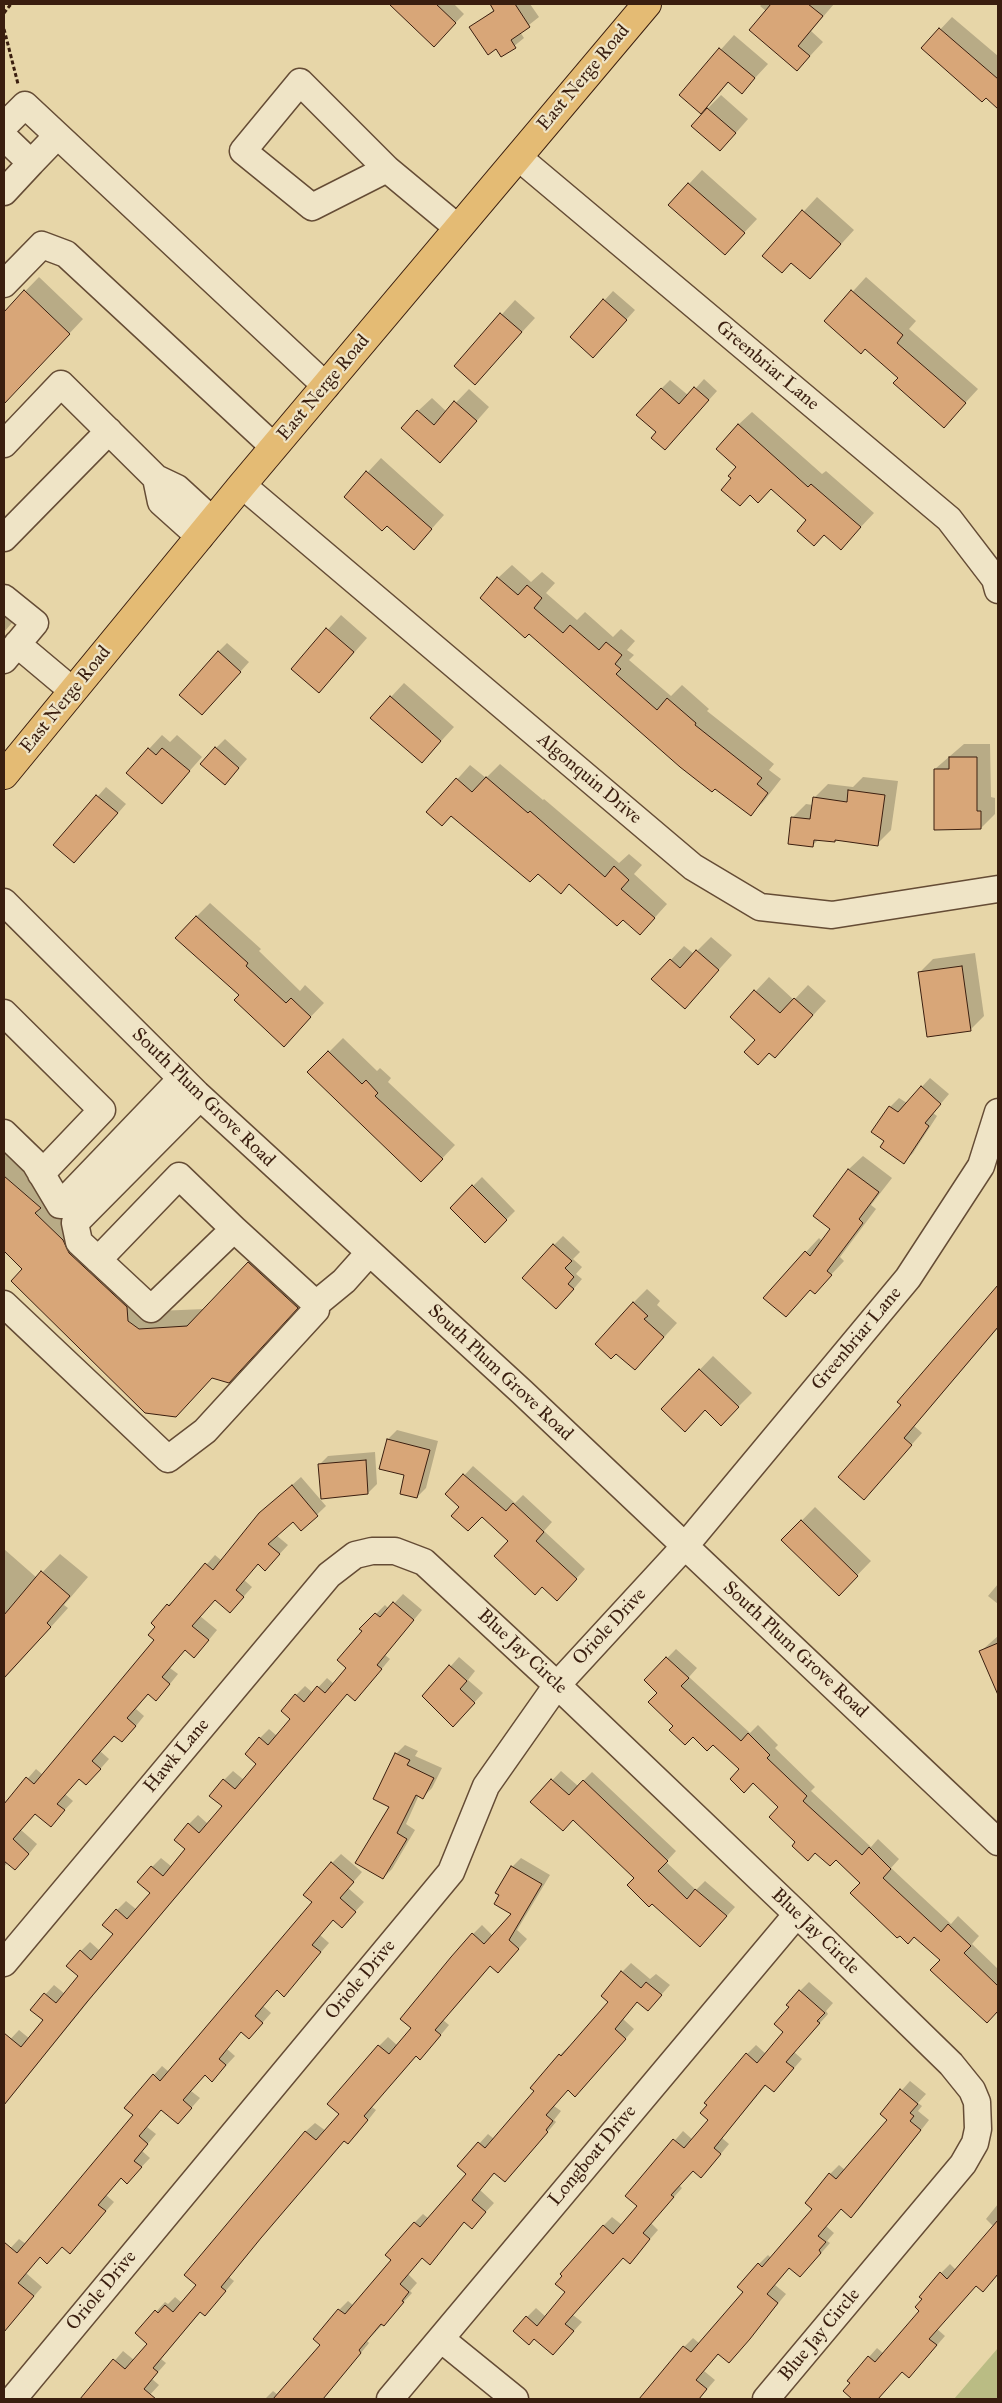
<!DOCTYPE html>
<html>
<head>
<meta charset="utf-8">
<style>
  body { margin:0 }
  #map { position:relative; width:1002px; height:2403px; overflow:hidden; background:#e7d6a8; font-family:"IM FELL Great Primer",serif }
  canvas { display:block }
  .frame { position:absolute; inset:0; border:5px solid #3a1e0f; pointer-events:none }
</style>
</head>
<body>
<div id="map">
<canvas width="1002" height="2403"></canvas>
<div class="frame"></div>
</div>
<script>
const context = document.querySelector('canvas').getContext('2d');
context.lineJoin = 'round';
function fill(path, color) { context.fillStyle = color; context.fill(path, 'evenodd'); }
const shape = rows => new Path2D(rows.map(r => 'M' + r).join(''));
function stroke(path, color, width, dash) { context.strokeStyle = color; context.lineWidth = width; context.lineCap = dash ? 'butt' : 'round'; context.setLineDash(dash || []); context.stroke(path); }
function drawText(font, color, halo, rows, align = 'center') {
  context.font = font + ' "IM FELL Great Primer",serif'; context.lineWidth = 4.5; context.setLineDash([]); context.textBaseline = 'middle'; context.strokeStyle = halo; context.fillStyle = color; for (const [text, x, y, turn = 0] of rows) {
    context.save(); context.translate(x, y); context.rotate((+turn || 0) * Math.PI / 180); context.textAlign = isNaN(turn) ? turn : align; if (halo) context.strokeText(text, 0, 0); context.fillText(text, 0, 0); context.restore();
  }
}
fill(shape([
  [998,2348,998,2399,954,2399]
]), '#babc84');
fill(shape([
  [396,4,454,4,464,14,434,45,393,6],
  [492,4,530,4,539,17,520,32,524,38,502,56,497,48,471,27,495,9],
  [762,4,834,4,811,31,823,42,797,70,766,11,760,6],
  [952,17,998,56,998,107,923,48],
  [734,35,768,64,741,93,729,82,701,112,680,95],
  [721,95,748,119,734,135,707,109],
  [702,170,757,219,725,253,689,184],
  [817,197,854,230,810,278,792,261,764,255],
  [39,277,83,319,4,403,4,313],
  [866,277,916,321,909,329,978,389,944,426,899,378,865,348,826,321],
  [613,291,635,310,602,347,571,337],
  [515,300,535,318,475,383,455,366],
  [704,379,717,391,674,439,658,432,661,389,670,380,689,396],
  [469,389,489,407,454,447,418,411,432,398,447,412],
  [752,412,822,474,826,471,874,513,841,548,771,488,733,478,738,467,738,425],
  [381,458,444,515,427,534,387,525,345,497],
  [512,565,531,582,542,572,555,583,546,593,577,620,585,612,613,637,621,629,635,641,627,650,634,655,629,660,671,696,682,685,709,709,707,711,774,764,769,770,781,779,764,801,751,814,498,578],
  [4,592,24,609,4,632],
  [341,615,367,638,332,678,293,669],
  [227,643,249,662,211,705,218,652],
  [404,683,454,727,422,762,391,697],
  [162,735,170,742,177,735,202,757,162,802,149,749],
  [225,739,247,759,233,775,216,748],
  [964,744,990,744,991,797,995,798,995,814,981,828,935,769],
  [500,764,543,800,544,799,619,863,629,854,642,865,634,874,667,904,640,934,623,919,570,883,538,873,451,815,428,812,470,765,486,778],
  [863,777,898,781,891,830,877,844,819,839,813,845,792,818,806,804,813,805,814,798,828,784,853,787],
  [106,787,126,804,83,853,55,845],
  [210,903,261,949,259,951,300,991,305,985,324,1003,297,1031,240,995,196,917],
  [711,937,732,955,685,1007,653,979,684,946,694,954],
  [975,953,984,1016,970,1030,920,972,933,959],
  [769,977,794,1000,808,985,826,1001,788,1043,756,1040,732,1017],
  [343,1038,377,1071,380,1068,391,1078,388,1082,455,1145,434,1167,309,1072],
  [930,1078,949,1094,933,1113,937,1116,913,1153,904,1162,886,1141,890,1107,899,1098,907,1103],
  [4,1122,87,1235,157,1311,205,1309,266,1245,315,1289,229,1381,24,1269,4,1249],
  [863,1156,892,1178,871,1205,876,1209,840,1257,844,1261,815,1292,811,1289,806,1252,819,1238,822,1241,832,1229,815,1216,849,1169],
  [482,1177,515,1211,485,1241,451,1208],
  [563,1236,580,1252,573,1259,582,1267,576,1274,582,1279,565,1299,554,1245],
  [998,1287,998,1328,914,1426,922,1433,874,1487,903,1405,899,1402],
  [647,1289,660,1301,657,1305,677,1323,635,1369,616,1352,633,1303],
  [713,1356,752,1393,721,1424,706,1409,662,1409],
  [397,1430,438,1441,426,1488,417,1497,388,1439],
  [375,1452,377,1484,368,1493,319,1465,328,1456],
  [473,1466,515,1503,523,1495,552,1522,544,1531,585,1569,566,1590,482,1515,461,1507,447,1494],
  [301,1477,326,1506,301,1530,293,1521,276,1535,288,1545,274,1560,258,1563,244,1580,252,1587,239,1602,216,1599,200,1616,217,1630,203,1647,186,1649,170,1668,178,1674,165,1690,149,1693,136,1709,144,1716,131,1732,115,1734,100,1751,109,1759,95,1775,79,1777,65,1794,73,1801,59,1816,36,1813,21,1830,37,1844,24,1860,8,1862,4,1867,4,1823,8,1818,4,1814,4,1806,36,1769,43,1775,156,1640,157,1627,168,1605,178,1597,215,1555,222,1561,270,1505],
  [815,1507,871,1561,839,1594,783,1540],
  [4,1549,37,1578,60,1554,88,1577,64,1605,68,1608,4,1679],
  [998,1584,998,1604,988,1596],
  [403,1594,422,1610,385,1655,390,1659,364,1690,348,1693,96,1992,4,2105,4,2046,19,2030,30,2039,45,2020,32,2009,54,1985,65,1994,80,1976,81,1951,90,1942,100,1951,114,1934,117,1910,126,1901,137,1910,151,1892,139,1882,152,1867,161,1858,172,1867,187,1849,189,1824,198,1815,208,1824,224,1806,224,1780,233,1771,244,1780,258,1763,260,1738,269,1729,277,1736,291,1718,296,1695,305,1686,313,1693,327,1678,334,1684,348,1667,363,1631,361,1629,385,1605,389,1609],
  [998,1636,998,1693,981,1651],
  [676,1649,697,1668,689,1677,750,1733,758,1725,778,1745,775,1748,815,1787,811,1791,871,1847,878,1839,899,1859,891,1868,951,1924,958,1916,979,1936,972,1944,998,1969,998,2010,987,2021,941,1960,836,1858,797,1842,780,1807,741,1769,713,1743,675,1726,659,1692,646,1680],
  [459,1657,475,1671,468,1680,483,1693,462,1716,424,1696],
  [405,1745,418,1751,415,1756,442,1768,432,1788,423,1797,419,1795,406,1824,415,1830,392,1869,383,1878,396,1754],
  [561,1771,578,1786,592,1772,676,1851,666,1862,696,1890,705,1881,735,1907,709,1936,636,1878,574,1819,532,1802],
  [341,1854,362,1872,348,1888,364,1902,342,1926,334,1919,320,1935,329,1943,284,1995,277,1989,263,2006,271,2013,257,2029,242,2031,227,2049,235,2056,221,2071,212,2080,205,2074,191,2091,200,2098,187,2113,162,2109,147,2127,156,2134,142,2151,150,2158,136,2173,122,2177,106,2195,114,2202,78,2243,63,2246,40,2256,26,2273,42,2287,4,2331,4,2255,19,2239,26,2244,135,2115,154,2075,162,2066,169,2072,313,1902,332,1863],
  [521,1858,550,1875,517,1930,527,1939,507,1962,491,1965,443,2020,449,2025,429,2049,416,2055,372,2107,376,2110,357,2134,348,2143,344,2140,269,2228,229,2277,234,2281,214,2305,201,2311,161,2359,166,2363,152,2379,159,2385,148,2397,146,2399,131,2399,129,2397,127,2399,82,2399,123,2351,134,2360,149,2343,137,2333,165,2302,168,2304,175,2297,182,2303,198,2284,186,2275,306,2131,315,2123,326,2131,341,2113,342,2088,379,2046,388,2037,398,2046,413,2028,473,1934,482,1925,493,1936,513,1914,512,1867],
  [631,1963,650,1979,656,1974,670,1985,648,2010,638,2001,623,2019,634,2029,584,2087,568,2089,554,2106,561,2111,554,2120,556,2122,514,2172,495,2172,480,2190,494,2203,472,2227,465,2221,430,2263,423,2257,408,2274,417,2283,410,2291,412,2293,367,2341,369,2343,323,2399,265,2399,273,2391,278,2395,322,2345,315,2339,339,2310,348,2301,354,2306,393,2260,414,2223,423,2214,429,2219,468,2174,459,2166,488,2134,494,2139,536,2090,560,2055,569,2046,570,2048,610,2002,622,1972],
  [809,1982,833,2003,826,2011,828,2014,794,2052,802,2059,782,2082,766,2085,722,2138,729,2144,710,2167,701,2176,693,2170,679,2185,682,2188,651,2223,658,2230,630,2262,624,2256,573,2315,582,2322,553,2354,527,2317,536,2308,546,2317,566,2292,603,2226,612,2217,622,2225,639,2206,627,2196,683,2131,693,2140,710,2120,747,2054,756,2045,766,2054,784,2032,791,2007,800,1991],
  [910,2081,926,2094,918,2103,922,2106,918,2111,929,2120,860,2208,851,2217,841,2208,826,2226,834,2233,827,2241,830,2243,809,2267,800,2275,790,2267,775,2285,786,2294,738,2352,719,2353,704,2371,715,2380,703,2394,698,2399,640,2399,684,2347,693,2338,700,2344,745,2292,759,2264,768,2255,771,2258,814,2209,830,2174,839,2165,845,2170,889,2119,882,2113],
  [998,2204,998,2274,992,2282,976,2285,937,2329,945,2336,918,2367,903,2370,878,2399,854,2399,844,2391,869,2357,877,2348,884,2354,921,2311,941,2273,950,2264,956,2270,994,2227,986,2219]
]), '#0003');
const building = shape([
  [389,4,436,4,456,23,434,47,389,4],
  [490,4,515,4,530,27,511,40,516,48,501,57,496,49,488,55,469,27,494,11,490,4],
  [771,4,808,4,823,16,798,46,810,56,797,71,749,30,771,4],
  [939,28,998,79,998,109,986,98,982,102,921,48,939,28],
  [719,48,755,78,742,94,728,82,701,114,679,95,719,48],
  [707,108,736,133,720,151,691,126,707,108],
  [688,183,745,233,725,255,668,205,688,183],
  [802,210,841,244,810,279,791,263,782,273,762,256,802,210],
  [24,290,70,334,4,404,4,312,24,290],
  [851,290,903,335,897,343,966,403,944,428,893,383,898,378,865,349,861,354,824,321,851,290],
  [603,299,627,320,593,358,570,337,603,299],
  [500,313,522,332,475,385,454,366,500,313],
  [694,387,709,400,665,450,651,438,656,432,636,415,661,388,679,404,694,387],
  [454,401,477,421,440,463,401,428,417,410,434,425,454,401],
  [738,424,808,487,811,484,861,527,841,550,824,535,814,546,797,531,806,520,771,489,758,503,750,495,740,506,721,490,731,478,728,476,736,467,716,449,738,424],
  [366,471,432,529,414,550,387,526,382,531,344,497,366,471],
  [497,577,518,595,527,585,542,598,534,608,563,633,570,625,599,650,606,642,622,655,615,664,621,669,616,674,657,710,667,698,696,723,695,725,762,778,757,784,768,793,751,816,715,789,712,792,680,767,529,634,525,638,480,598,497,577],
  [326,628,354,652,319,693,291,669,326,628],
  [218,651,241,672,202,715,179,695,218,651],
  [390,696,441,741,422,763,370,718,390,696],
  [215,747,239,768,225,785,200,764,215,747],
  [148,748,156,755,162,748,190,771,162,804,126,773,148,748],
  [949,757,977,757,977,811,981,811,981,829,934,830,934,769,949,769,949,757],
  [486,777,528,813,530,811,605,877,614,866,629,880,621,889,655,918,640,935,623,920,617,926,569,884,561,894,538,874,530,882,451,816,442,826,426,812,456,778,472,792,486,777],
  [848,790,885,795,878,846,835,840,835,842,814,840,813,847,788,844,791,817,810,819,813,797,847,802,848,790],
  [96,795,118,813,74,863,53,845,96,795],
  [196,916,248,963,246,966,286,1003,291,998,311,1017,284,1047,234,1000,239,995,175,938,196,916],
  [696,950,719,970,685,1009,651,979,670,959,680,968,696,950],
  [962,966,971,1031,927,1037,918,972,962,966],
  [754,990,780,1013,794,998,813,1015,775,1058,769,1053,758,1065,744,1052,755,1040,730,1017,754,990],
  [328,1051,362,1084,366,1080,378,1093,375,1096,443,1159,421,1182,307,1072,328,1051],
  [921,1086,941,1104,925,1123,929,1126,904,1164,880,1147,884,1141,871,1132,889,1106,898,1112,921,1086],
  [848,1169,879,1192,859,1219,863,1223,827,1271,832,1275,815,1294,810,1290,786,1317,763,1298,805,1251,810,1256,830,1229,813,1216,848,1169],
  [4,1176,41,1208,35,1213,63,1240,69,1253,127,1307,128,1321,139,1329,187,1326,248,1262,298,1308,229,1383,212,1378,176,1417,145,1413,11,1281,22,1269,4,1251,4,1176],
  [472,1185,507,1220,485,1243,450,1208,472,1185],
  [553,1244,572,1261,565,1268,574,1277,568,1284,574,1289,556,1309,522,1278,553,1244],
  [998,1285,998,1327,904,1438,912,1445,864,1500,838,1477,901,1405,897,1402,998,1285],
  [633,1302,648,1316,644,1319,664,1337,635,1370,616,1354,611,1359,595,1344,633,1302],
  [699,1369,739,1407,721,1426,705,1410,685,1432,661,1409,699,1369],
  [387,1439,430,1450,417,1498,400,1494,404,1475,379,1469,387,1439],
  [366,1460,368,1494,321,1499,318,1464,366,1460],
  [463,1474,506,1511,513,1503,544,1532,536,1541,577,1579,557,1601,542,1587,535,1595,494,1556,508,1541,482,1517,468,1531,451,1516,459,1507,445,1494,463,1474],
  [292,1485,318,1516,301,1531,293,1522,268,1544,280,1554,265,1571,258,1564,236,1590,244,1597,230,1613,215,1600,192,1626,209,1640,194,1658,185,1650,162,1677,170,1684,156,1701,148,1694,127,1718,136,1726,122,1742,114,1736,92,1761,101,1769,86,1785,79,1779,57,1804,65,1810,51,1827,35,1814,13,1839,29,1854,15,1870,4,1861,4,1804,26,1777,34,1784,154,1640,148,1635,155,1627,151,1623,167,1604,169,1606,205,1563,213,1570,259,1513,292,1485],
  [801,1520,858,1576,839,1596,781,1540,801,1520],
  [41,1571,70,1596,47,1623,51,1627,4,1678,4,1615,41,1571],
  [393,1602,414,1620,377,1665,382,1669,355,1701,347,1694,87,2002,4,2105,4,2033,21,2047,43,2020,30,2010,44,1993,56,2003,78,1976,66,1966,80,1950,91,1960,113,1934,102,1925,116,1909,127,1919,150,1893,137,1882,151,1866,163,1876,185,1849,174,1840,188,1823,199,1833,222,1806,209,1796,223,1779,235,1789,256,1764,245,1754,259,1737,268,1745,290,1719,281,1711,295,1694,304,1702,317,1686,325,1693,346,1668,337,1660,362,1631,359,1629,375,1613,380,1617,393,1602],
  [998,1643,998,1695,979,1651,998,1643],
  [666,1657,689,1678,681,1686,741,1741,748,1733,770,1755,767,1758,807,1796,803,1801,862,1855,869,1847,891,1869,883,1878,941,1932,948,1924,971,1946,964,1953,998,1986,998,2011,987,2023,930,1970,940,1960,914,1937,908,1944,900,1936,897,1938,850,1893,860,1883,836,1860,830,1866,815,1853,808,1861,792,1846,795,1842,769,1817,778,1807,753,1783,744,1793,730,1779,739,1769,713,1745,707,1751,693,1737,685,1745,669,1730,673,1726,648,1702,657,1693,644,1680,666,1657],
  [449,1665,467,1681,460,1689,475,1703,453,1727,422,1696,449,1665],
  [395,1753,410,1760,407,1765,434,1778,423,1799,416,1795,397,1833,407,1839,383,1879,355,1863,389,1807,373,1799,395,1753],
  [551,1779,569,1795,583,1780,668,1861,658,1871,687,1899,695,1889,727,1916,700,1947,652,1904,649,1907,627,1885,634,1878,573,1820,563,1831,530,1802,551,1779],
  [331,1862,354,1882,340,1898,356,1912,342,1928,333,1920,312,1945,321,1952,284,1997,277,1990,255,2016,263,2023,249,2039,241,2032,219,2059,226,2065,212,2082,205,2075,183,2100,192,2108,178,2124,161,2110,139,2136,148,2144,134,2161,142,2167,127,2184,121,2178,98,2205,106,2211,70,2254,62,2247,47,2264,40,2257,18,2283,34,2296,4,2332,4,2242,17,2253,61,2201,133,2115,124,2108,153,2074,160,2081,312,1902,303,1895,331,1862],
  [511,1866,542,1884,509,1940,519,1949,498,1973,490,1966,435,2030,441,2035,420,2060,416,2056,364,2116,368,2120,348,2144,344,2141,261,2238,221,2287,226,2291,205,2316,200,2312,153,2368,158,2372,144,2389,156,2399,80,2399,113,2359,125,2369,147,2344,135,2333,155,2310,158,2313,165,2305,173,2312,196,2285,184,2275,305,2131,316,2140,339,2114,327,2104,378,2045,389,2054,411,2028,400,2019,451,1957,472,1933,484,1944,511,1914,494,1904,499,1895,495,1893,511,1866],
  [621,1971,641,1988,646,1982,662,1995,648,2011,637,2002,615,2029,626,2039,575,2097,568,2090,546,2115,553,2121,546,2130,548,2132,505,2182,494,2173,472,2200,486,2212,472,2229,464,2222,430,2265,422,2258,400,2284,409,2292,402,2301,404,2302,384,2326,381,2324,359,2350,361,2353,323,2399,273,2399,320,2345,313,2339,338,2309,345,2314,391,2260,385,2255,414,2222,420,2227,466,2174,457,2166,478,2142,485,2148,534,2091,530,2088,559,2054,561,2056,608,2002,601,1996,621,1971],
  [799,1990,825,2013,817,2021,820,2023,786,2062,794,2068,774,2092,765,2085,714,2148,721,2154,701,2178,693,2171,671,2195,674,2197,643,2233,650,2239,630,2264,623,2258,565,2324,574,2331,553,2355,534,2339,529,2345,513,2331,526,2316,537,2326,565,2292,555,2284,562,2276,560,2274,603,2225,613,2234,637,2206,625,2196,673,2139,684,2148,708,2120,700,2113,707,2105,704,2103,746,2053,757,2063,783,2032,774,2024,789,2007,786,2005,799,1990],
  [900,2089,918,2104,910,2113,914,2116,910,2121,921,2130,851,2218,841,2209,818,2236,826,2242,819,2250,821,2253,800,2277,789,2268,767,2294,778,2303,750,2339,729,2363,718,2354,696,2380,707,2389,699,2399,639,2399,683,2346,691,2352,743,2292,737,2287,758,2263,762,2267,812,2209,805,2203,829,2173,836,2179,887,2120,880,2114,900,2089],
  [998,2220,998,2274,983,2292,976,2286,929,2339,937,2345,909,2378,902,2372,878,2399,852,2399,843,2391,850,2383,847,2381,868,2356,875,2362,919,2311,915,2307,922,2299,919,2297,940,2272,947,2279,998,2220]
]);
fill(building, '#d8a678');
stroke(building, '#3a1e0f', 1);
const minor = shape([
  [4,126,25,105,326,386],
  [4,137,31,163,57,136],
  [518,157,949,519,995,579,998,590],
  [387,169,312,207,243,151,300,82,387,169,458,228],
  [4,192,31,163],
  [4,284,42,245,66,254,274,447],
  [4,444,61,384,156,478,177,488,213,521],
  [156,478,161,502,200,537],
  [242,485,693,867,760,907,832,915,998,889],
  [4,538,109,431],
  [4,598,35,623,4,660],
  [17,644,73,691],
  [4,902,197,1094,522,1392,998,1842],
  [4,1013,102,1110,41,1174],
  [200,1097,75,1223,79,1242,151,1309,234,1229,316,1304,344,1281,369,1253],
  [4,1133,35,1163,60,1205,181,1079],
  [98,1260,179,1176,234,1229],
  [4,1304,168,1459,205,1431,316,1310,316,1304],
  [4,1963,329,1575,355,1555,372,1551,395,1551,424,1562,557,1685,797,1914,951,2064,972,2090,977,2102,978,2129,975,2143,963,2164,766,2399],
  [441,2339,515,2399],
  [13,2399,451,1872,486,1786,557,1685,685,1546,908,1278,981,1166,998,1112],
  [390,2399,797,1914]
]);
const major = shape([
  [4,775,242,485,647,4]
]);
stroke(minor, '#654c35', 29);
stroke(major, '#3a1e0f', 30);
stroke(shape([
  [4,13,11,4],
  [4,29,18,84]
]), '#3a1e0f', 3, [4, 2.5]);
stroke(minor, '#efe4c6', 26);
stroke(major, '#e4bb74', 28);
drawText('19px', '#3a1e0f', '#efe4c6', [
  ["East Nerge Road",584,78,-50],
  ["Greenbriar Lane",767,366,40],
  ["East Nerge Road",324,388,-50],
  ["East Nerge Road",66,700,-51],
  ["Algonquin Drive",589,779,40],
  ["South Plum Grove Road",203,1098,44],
  ["Greenbriar Lane",857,1339,-50],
  ["South Plum Grove Road",500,1373,43],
  ["Oriole Drive",610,1627,-47],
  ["South Plum Grove Road",795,1650,43],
  ["Blue Jay Circle",522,1652,43],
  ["Hawk Lane",177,1756,-50],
  ["Blue Jay Circle",815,1932,44],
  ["Oriole Drive",361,1980,-50],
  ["Longboat Drive",593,2156,-50],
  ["Oriole Drive",102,2291,-50],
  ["Blue Jay Circle",820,2335,-50]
]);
</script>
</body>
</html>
